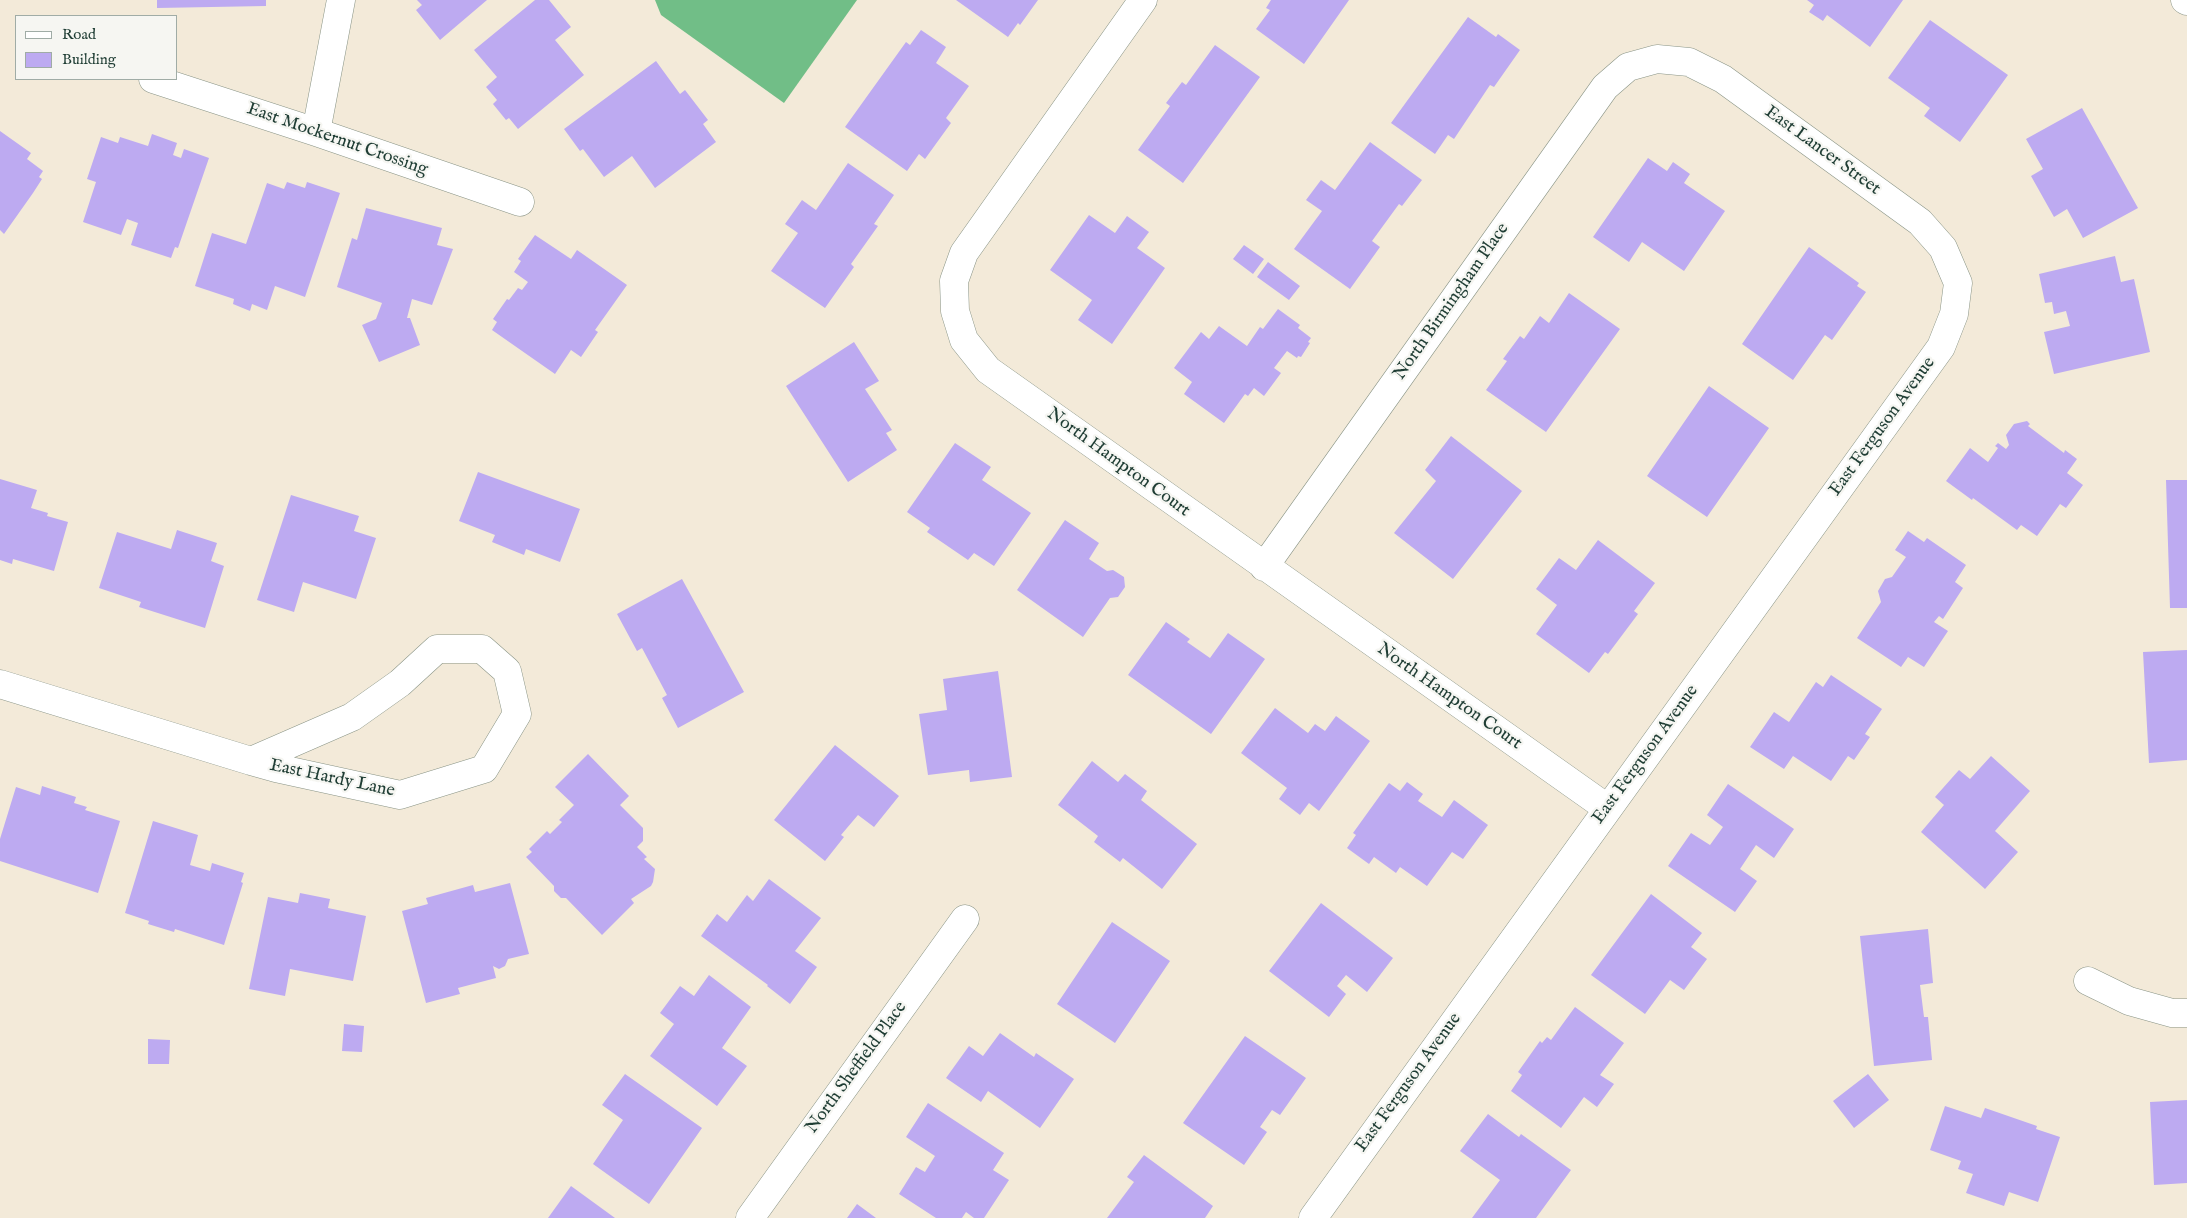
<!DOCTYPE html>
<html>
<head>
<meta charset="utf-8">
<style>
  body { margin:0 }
  #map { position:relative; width:2187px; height:1218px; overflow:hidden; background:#f3ead9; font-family:"IM FELL English",serif }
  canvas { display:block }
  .legend { position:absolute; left:15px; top:15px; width:162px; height:65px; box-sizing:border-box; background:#f6f6f2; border:1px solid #a0aca6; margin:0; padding:6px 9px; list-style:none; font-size:15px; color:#1f3d34 }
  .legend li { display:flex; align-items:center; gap:10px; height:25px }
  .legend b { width:25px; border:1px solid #a0aca6 }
</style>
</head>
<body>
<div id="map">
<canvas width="2187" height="1218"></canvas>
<ul class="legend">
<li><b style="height:6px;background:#fff"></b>Road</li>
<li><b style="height:14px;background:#bdaaf1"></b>Building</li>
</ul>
</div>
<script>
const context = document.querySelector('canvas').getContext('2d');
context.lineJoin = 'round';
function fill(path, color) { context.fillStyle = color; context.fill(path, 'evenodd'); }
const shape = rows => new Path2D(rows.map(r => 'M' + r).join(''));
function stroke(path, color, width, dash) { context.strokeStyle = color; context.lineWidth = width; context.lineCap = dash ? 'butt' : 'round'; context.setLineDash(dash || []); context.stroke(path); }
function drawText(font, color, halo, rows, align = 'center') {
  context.font = font + ' "IM FELL English",serif'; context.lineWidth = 4.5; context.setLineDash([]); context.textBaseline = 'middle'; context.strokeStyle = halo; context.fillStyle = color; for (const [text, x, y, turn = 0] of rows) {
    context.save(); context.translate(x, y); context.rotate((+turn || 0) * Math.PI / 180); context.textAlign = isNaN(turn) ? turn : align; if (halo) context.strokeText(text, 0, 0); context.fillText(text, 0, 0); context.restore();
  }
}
fill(shape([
  [655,0,857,0,784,103,661,15]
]), '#71be87');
fill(shape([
  [157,0,266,0,266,6,157,8],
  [417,0,487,0,440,40,416,10,422,5],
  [535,0,549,0,571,27,555,40,584,75,518,129,509,118,506,120,493,104,497,100,486,87,497,77,474,50],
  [956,0,1038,0,1020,25,1018,23,1008,37],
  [1271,0,1349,0,1304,64,1256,29,1270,10,1266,8],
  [1807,0,1903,0,1870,47,1827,15,1823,21,1809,12,1814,5],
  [1468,17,1496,37,1498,34,1520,50,1494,87,1490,85,1454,139,1448,135,1435,154,1391,123],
  [1930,20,2008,75,1960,142,1924,116,1930,108,1888,78],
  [921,30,946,47,936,63,969,86,946,118,951,123,925,159,919,154,907,171,845,127,906,42,910,45],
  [1215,45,1260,77,1183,183,1138,150,1170,106,1166,103,1182,82,1186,85],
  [656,61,680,94,685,90,708,120,703,124,716,142,655,188,632,156,604,177,583,149,580,151,564,129],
  [2082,108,2138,208,2083,238,2067,209,2054,217,2031,176,2043,169,2026,139],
  [0,131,31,153,27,159,43,171,39,177,42,179,33,193,4,234,0,230],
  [152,134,177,143,173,155,181,158,184,149,209,158,178,248,175,247,171,258,131,245,138,223,127,219,121,235,83,222,96,182,87,179,101,137,118,143,120,137,148,146],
  [1370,142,1422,180,1402,206,1399,204,1372,241,1380,247,1350,289,1294,249,1322,211,1306,200,1321,180,1335,190],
  [1648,158,1667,171,1673,162,1690,174,1684,183,1725,211,1684,271,1642,242,1629,262,1593,237],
  [848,163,894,195,874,224,878,226,851,264,854,267,825,308,771,271,798,233,785,224,802,200,816,210],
  [287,182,305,188,307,182,340,193,305,297,275,286,267,310,252,304,250,311,233,304,234,299,195,286,212,233,246,244,267,183,284,189],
  [366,208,442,228,437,245,453,249,432,305,412,299,407,318,410,318,420,345,379,362,362,325,376,319,382,303,337,287,352,238,357,240],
  [1089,215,1115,233,1127,216,1149,232,1137,248,1165,268,1112,344,1078,320,1092,300,1050,270],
  [535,235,571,259,577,250,627,285,595,330,598,332,581,357,571,350,555,374,492,330,497,322,493,319,507,299,509,300,518,288,522,290,528,282,514,272,521,261,518,259],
  [1244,245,1264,259,1253,274,1233,259],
  [1809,247,1859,283,1857,286,1866,292,1832,340,1825,335,1793,380,1742,344],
  [2115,256,2121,282,2134,279,2150,352,2054,374,2044,332,2070,326,2066,311,2054,314,2052,302,2045,303,2039,274],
  [1268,262,1300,286,1289,300,1257,277],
  [1569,293,1620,329,1546,432,1486,390,1507,361,1503,359,1520,336,1524,339,1540,316,1549,323],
  [1278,309,1300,325,1298,328,1311,338,1308,342,1310,343,1301,357,1298,356,1297,358,1287,351,1274,368,1281,373,1264,396,1254,388,1248,396,1245,394,1224,423,1184,394,1192,382,1174,368,1201,332,1209,339,1219,326,1247,346,1260,327,1263,329],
  [854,342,879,381,865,389,892,430,886,433,897,450,848,482,786,386],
  [1709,386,1769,428,1707,517,1647,476],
  [2027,421,2030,424,2028,426,2064,453,2065,450,2077,459,2067,473,2083,485,2066,508,2060,504,2037,536,2021,525,2017,530,1973,498,1972,500,1946,481,1970,448,1988,462,1998,448,1995,446,1998,443,2006,449,2009,445,2006,435,2014,424],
  [1451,436,1522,491,1453,579,1394,533,1436,481,1425,470],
  [955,443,991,467,982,480,1031,513,994,566,974,553,968,560,927,532,930,528,907,512],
  [478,472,580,509,560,562,526,549,524,555,492,542,495,535,459,521],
  [0,479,37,490,31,508,48,513,47,516,68,522,54,571,13,559,12,564,0,560],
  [2166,480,2187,480,2187,608,2170,608],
  [291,495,359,516,354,531,376,538,356,599,303,582,294,612,257,600],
  [1065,520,1099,543,1089,559,1107,571,1113,570,1124,577,1125,587,1118,597,1110,598,1083,637,1017,590],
  [177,530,217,543,211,561,224,566,205,628,139,607,141,602,99,588,117,532,171,549],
  [1908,531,1924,542,1927,538,1966,565,1955,582,1963,588,1943,619,1939,616,1934,622,1948,631,1924,667,1908,657,1901,667,1857,638,1881,602,1878,591,1885,579,1892,577,1906,557,1895,550],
  [1598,540,1655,583,1634,611,1638,614,1608,654,1605,652,1589,673,1536,634,1557,605,1536,589,1559,558,1576,570],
  [682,579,744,692,678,728,662,698,667,695,642,648,637,651,617,614],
  [1166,622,1190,639,1187,642,1210,658,1228,633,1265,659,1211,734,1128,675],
  [2187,650,2187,760,2149,763,2143,652],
  [998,671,1012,777,970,782,969,770,928,775,919,714,947,710,943,679],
  [1831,675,1882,709,1865,734,1870,737,1854,760,1848,756,1831,781,1793,756,1784,769,1750,747,1774,712,1789,722,1816,682,1823,687],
  [1275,708,1308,733,1315,724,1325,731,1336,716,1370,741,1319,811,1309,803,1300,815,1279,799,1287,788,1241,753],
  [835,745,899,796,874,827,858,815,841,835,844,837,825,861,774,820],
  [588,754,629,796,620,805,643,828,643,841,637,847,647,857,644,859,655,869,653,882,651,886,631,899,634,903,602,935,566,898,561,898,554,891,554,886,526,857,532,852,529,849,547,831,550,834,562,822,559,820,574,805,555,787],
  [1991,756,2030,791,1995,831,2018,852,1985,889,1921,832,1944,805,1935,797,1959,770,1970,779],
  [1092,761,1118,782,1125,774,1147,791,1141,800,1197,844,1162,889,1123,858,1120,862,1094,842,1098,836,1058,805],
  [1407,782,1423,794,1418,801,1442,817,1454,800,1488,825,1463,859,1452,852,1427,886,1400,867,1396,873,1374,857,1369,864,1347,848,1356,835,1353,833,1389,783,1400,791],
  [1728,784,1794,829,1774,858,1756,845,1740,869,1757,881,1735,912,1668,866,1691,833,1710,845,1723,827,1707,815],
  [42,786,76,797,74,803,87,807,85,810,120,821,98,893,0,861,0,839,16,787,40,795],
  [153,821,198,835,190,865,210,871,212,863,244,873,241,882,243,883,224,945,175,929,174,932,148,924,149,921,125,913],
  [769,879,821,918,795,951,817,967,790,1004,767,986,768,985,701,936,717,914,727,922,747,895,753,901],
  [510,883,529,954,508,959,505,966,499,969,493,966,496,978,458,988,460,994,426,1003,402,911,428,904,426,898,473,885,475,892],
  [300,893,330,899,328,908,366,916,353,981,290,969,285,996,249,989,268,897,298,903],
  [1651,894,1702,933,1691,947,1707,959,1684,990,1670,980,1645,1014,1591,975],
  [1321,903,1393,958,1367,992,1346,975,1337,986,1346,994,1329,1017,1269,971],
  [1112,922,1170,961,1115,1043,1057,1004],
  [1928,929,1933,983,1920,985,1924,1017,1928,1017,1932,1060,1874,1066,1860,936],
  [709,975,751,1007,722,1048,747,1066,717,1106,650,1056,674,1024,660,1013,680,986,694,996],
  [1575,1007,1624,1043,1600,1075,1614,1084,1597,1107,1584,1097,1561,1128,1511,1091,1522,1075,1518,1072,1540,1041,1542,1043,1547,1037,1551,1040],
  [344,1024,364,1026,362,1052,342,1051],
  [1000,1033,1034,1057,1036,1053,1074,1079,1040,1128,988,1091,981,1102,946,1078,969,1046,983,1056],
  [1245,1036,1306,1078,1280,1115,1272,1110,1260,1127,1267,1132,1244,1165,1183,1123],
  [148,1039,170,1040,169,1064,148,1064],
  [625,1074,702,1128,649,1204,593,1164,623,1120,602,1105],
  [1868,1074,1889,1100,1854,1128,1833,1101],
  [2187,1100,2187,1183,2154,1185,2150,1102],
  [928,1103,1004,1153,993,1170,1009,1180,984,1218,974,1218,966,1212,962,1218,936,1218,899,1194,916,1167,925,1172,935,1156,906,1137],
  [1945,1106,1981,1118,1985,1108,2037,1126,2036,1129,2060,1137,2038,1202,2009,1192,2004,1206,1966,1193,1973,1174,1958,1169,1961,1161,1930,1150],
  [1488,1114,1519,1137,1521,1134,1571,1170,1536,1218,1472,1218,1500,1180,1460,1151],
  [1144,1155,1213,1206,1205,1218,1107,1218,1134,1182,1127,1177],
  [571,1186,615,1218,548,1218],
  [857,1204,876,1218,847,1218]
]), '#bdaaf1');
const minor = shape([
  [1143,0,964,253,954,281,955,311,964,340,988,370,1607,808],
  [153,79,316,132,520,202],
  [316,132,341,0],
  [1264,567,1605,87,1628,67,1657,59,1689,62,1723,79,1920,222,1943,248,1958,283,1954,314,1941,347,1313,1218],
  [0,684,251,761,276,768,400,795,484,769,517,714,507,671,482,649,437,649,400,683,352,717,251,761],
  [2088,981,2129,1001,2172,1013,2187,1013],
  [750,1218,965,919]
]);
const tertiary = shape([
  [2185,0,2187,1]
]);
stroke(minor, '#899486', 29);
stroke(tertiary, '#899486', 29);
stroke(minor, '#fff', 28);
stroke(tertiary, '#fff', 28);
drawText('18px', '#1f3d34', '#f6f6f2', [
  ["East Mockernut Crossing",337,140,19],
  ["East Lancer Street",1822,151,36],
  ["North Birmingham Place",1452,302,-55],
  ["East Ferguson Avenue",1883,427,-54],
  ["North Hampton Court",1118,463,36],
  ["North Hampton Court",1449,697,35],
  ["East Ferguson Avenue",1646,755,-54],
  ["East Hardy Lane",332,779,12],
  ["North Sheffield Place",857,1068,-54],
  ["East Ferguson Avenue",1409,1083,-54]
]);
</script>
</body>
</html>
